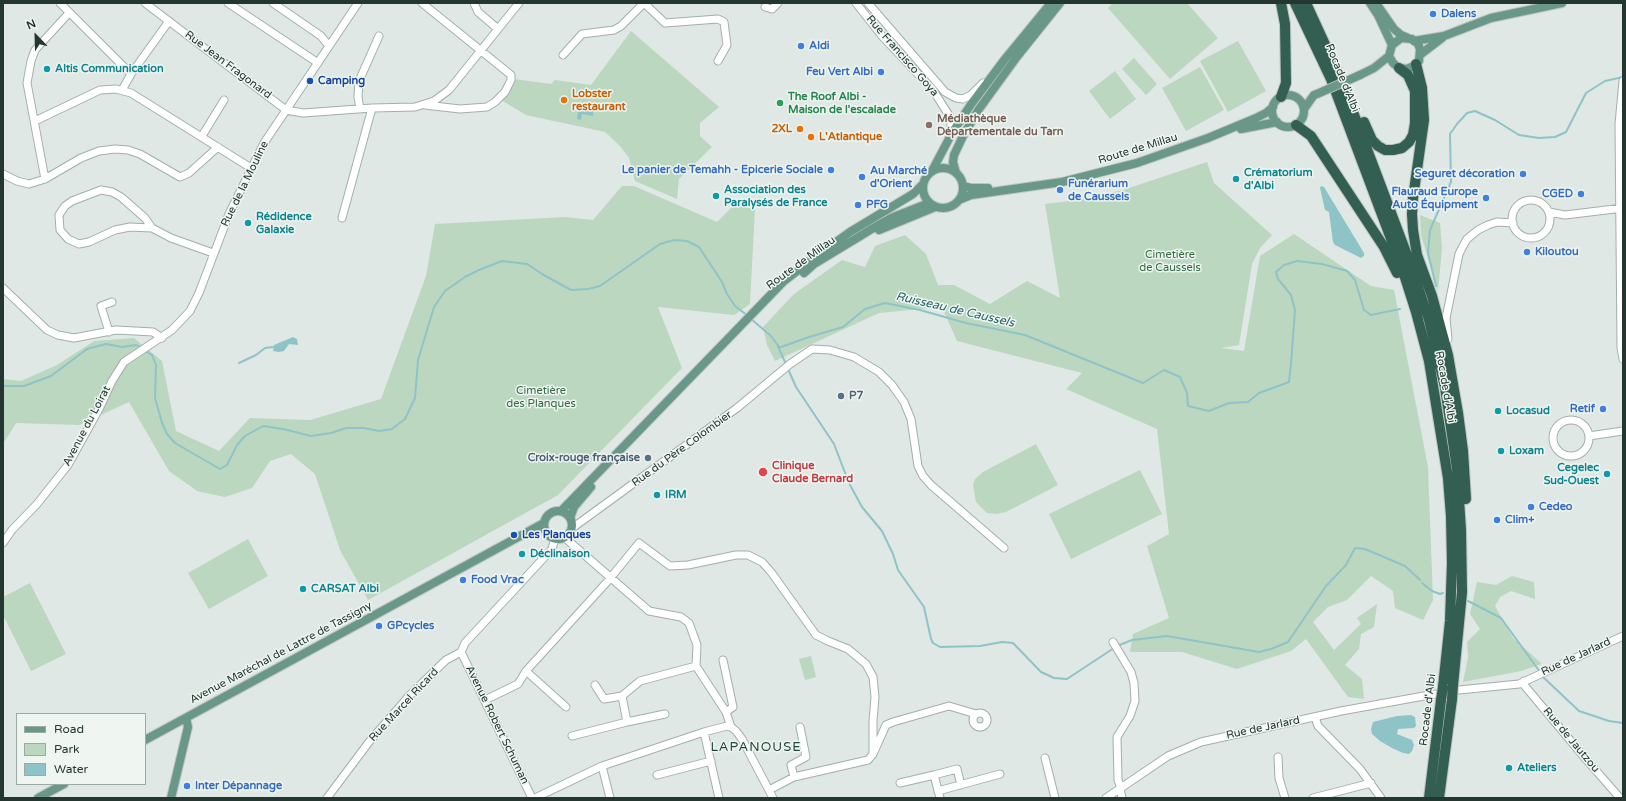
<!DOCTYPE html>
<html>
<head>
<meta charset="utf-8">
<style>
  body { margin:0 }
  #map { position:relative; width:1626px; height:801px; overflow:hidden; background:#dfe8e4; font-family:"Varela Round",sans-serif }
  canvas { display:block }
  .frame { position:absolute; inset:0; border:4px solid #23362f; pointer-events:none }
  .legend { position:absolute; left:16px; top:713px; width:130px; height:72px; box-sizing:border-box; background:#eff6f2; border:1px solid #9da9a4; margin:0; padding:5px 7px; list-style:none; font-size:12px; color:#23362f }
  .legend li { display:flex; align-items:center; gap:8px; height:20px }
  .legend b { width:20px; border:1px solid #9da9a4 }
  .north { position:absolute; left:16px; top:16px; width:40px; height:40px; -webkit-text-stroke:3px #eff6f2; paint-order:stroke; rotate:337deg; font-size:11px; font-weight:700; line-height:16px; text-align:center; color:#23362f }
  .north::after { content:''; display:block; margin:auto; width:14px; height:18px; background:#23362f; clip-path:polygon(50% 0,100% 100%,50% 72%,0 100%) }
</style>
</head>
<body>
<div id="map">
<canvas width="1626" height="801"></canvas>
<div class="frame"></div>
<ul class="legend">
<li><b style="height:5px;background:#6a9888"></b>Road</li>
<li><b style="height:11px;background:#bbd7c0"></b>Park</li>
<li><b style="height:11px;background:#8ec4c7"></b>Water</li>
</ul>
<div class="north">N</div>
</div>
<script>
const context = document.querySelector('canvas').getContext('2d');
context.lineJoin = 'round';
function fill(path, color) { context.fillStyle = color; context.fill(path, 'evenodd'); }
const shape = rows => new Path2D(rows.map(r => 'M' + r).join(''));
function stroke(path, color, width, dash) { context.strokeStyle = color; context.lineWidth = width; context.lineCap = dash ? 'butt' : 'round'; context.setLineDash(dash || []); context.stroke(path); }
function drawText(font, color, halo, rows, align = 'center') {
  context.font = font + ' "Varela Round",sans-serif'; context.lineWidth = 3; context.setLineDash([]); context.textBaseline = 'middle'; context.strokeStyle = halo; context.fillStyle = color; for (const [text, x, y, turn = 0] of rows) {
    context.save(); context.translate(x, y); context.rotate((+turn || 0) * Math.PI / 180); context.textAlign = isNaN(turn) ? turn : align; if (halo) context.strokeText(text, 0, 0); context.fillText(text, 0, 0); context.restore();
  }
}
fill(shape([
  [1113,3,1187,3,1218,38,1170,79,1108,8],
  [631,31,719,107,700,123,700,136,712,147,679,179,677,199,635,181,629,158,620,146,605,132,526,115,501,100,514,79,551,84,555,80,591,85],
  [1238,41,1266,91,1228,112,1200,61],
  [1134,58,1157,84,1146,95,1122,69],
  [1200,67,1224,110,1186,131,1162,88],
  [1115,71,1136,99,1110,119,1089,91],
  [1207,162,1214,183,1272,235,1260,248,1252,264,1239,345,1221,348,1244,351,1260,256,1294,234,1371,286,1394,290,1428,467,1433,600,1423,620,1395,608,1393,591,1371,576,1347,600,1328,607,1313,622,1334,650,1361,624,1357,618,1377,604,1374,627,1361,634,1359,649,1345,665,1362,679,1364,699,1348,697,1306,639,1291,651,1237,669,1182,652,1130,652,1133,634,1169,618,1147,546,1169,534,1157,429,1066,389,1082,373,957,341,942,307,879,313,775,361,767,345,763,327,794,294,842,260,865,267,875,246,905,235,926,254,938,285,954,285,990,304,1027,281,1060,298,1045,204,1078,200,1123,190],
  [622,186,634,186,717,222,735,204,755,209,750,304,734,315,658,307,682,368,558,495,368,600,340,550,315,474,291,454,270,461,252,488,225,497,197,491,169,471,129,402,79,425,16,423,3,444,3,379,21,381,57,365,94,341,134,338,162,361,176,431,219,451,250,418,310,420,381,399,426,276,435,224,565,217,593,220],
  [1420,215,1440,223,1442,248,1438,292,1421,235],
  [1036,444,1058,485,1006,512,997,514,987,513,976,502,973,485,975,479,983,472],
  [1140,470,1162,514,1071,559,1049,514],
  [248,539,268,576,209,609,188,573],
  [1512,576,1534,582,1535,599,1511,591,1500,597,1495,606,1513,638,1542,664,1521,671,1463,682,1468,658,1467,642,1480,629,1470,614,1477,582,1496,585],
  [30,583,66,654,31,671,3,615,3,597],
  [811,656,816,677,805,680,799,659]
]), '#bbd7c0');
fill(shape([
  [579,105,594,108,593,116,582,114,581,120,577,119],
  [1321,186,1324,187,1364,253,1364,256,1361,258,1335,245,1333,242,1329,212,1325,210,1320,188],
  [293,337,297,339,298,345,289,344,284,351,279,352,273,351,274,345],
  [1411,715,1415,717,1416,726,1414,728,1398,729,1397,734,1412,740,1414,745,1412,751,1409,754,1403,753,1392,748,1380,741,1372,734,1371,729,1373,722,1397,716]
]), '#8ec4c7');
stroke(shape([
  [1436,286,1428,253,1430,230,1451,182,1450,134,1457,124,1467,113,1475,111,1495,120,1519,135,1539,138,1555,137,1566,132,1586,93,1605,81,1623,77],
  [751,319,770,335,777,344,796,387,834,444,849,483,862,507,882,531,893,554,898,570,924,607,931,639,933,643,940,647,980,646,1002,642,1013,643,1041,672,1054,678,1067,679,1117,646,1132,640,1167,636,1259,652,1271,649,1288,642,1326,586,1346,565,1355,548,1365,549,1405,566,1420,580],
  [778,347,781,347,809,337,843,327,865,309,885,303,920,310,966,323,1025,335,1143,383,1164,370,1180,377,1187,393,1188,406,1209,411,1229,403,1248,402,1259,393,1289,382,1291,364,1295,310,1291,295,1278,279,1276,272,1284,265,1297,261,1322,264,1347,271,1355,280,1364,310,1371,315,1400,309],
  [145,351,152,355,156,365,155,398,162,423,167,434,175,443,220,469,227,465,237,445,245,436,263,426,283,429,311,436,331,433,346,428,364,428,379,431,392,429,405,419,415,398,418,360,434,307,445,291,465,277,479,270,502,261,527,264,542,274,571,290,588,289,600,286,660,244,674,240,687,241,699,247,722,282,727,294,735,306,748,316],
  [239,363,256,355,265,348,273,347],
  [3,386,24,386,51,376,87,349,106,344,122,347,136,345,141,348],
  [1422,583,1432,591,1440,594,1443,593],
  [1468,601,1501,618,1540,672],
  [1542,676,1579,711,1609,721,1623,723]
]), '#8ec4c7', 2);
const minor = shape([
  [60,3,131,74],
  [145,3,286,110,303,113,372,108,415,107,434,101,449,90,519,3],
  [228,3,318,63],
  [273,3,321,36,329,46],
  [422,3,511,75,511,80,505,92,495,102,487,107,460,109,425,105],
  [474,3,478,12,498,29],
  [644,3,665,23,718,19,724,22,727,45,718,61],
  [856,3,882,36,933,90,950,117,952,133],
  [868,3,945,92,956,98,963,99,971,95,983,83],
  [765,7,772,9,778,3],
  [563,55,582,34,614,30,621,26,644,3],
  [1623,81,1619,124,1621,348,1623,359],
  [122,90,131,74,169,21],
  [360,109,358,97,359,81,379,36],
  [35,121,100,90,116,89,131,93,251,168],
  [202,136,224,100],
  [3,174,17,181,29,184,45,179,81,158,99,151,115,149,128,150,140,154,180,177,189,173,218,147],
  [45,179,27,83,31,61,35,50,69,13],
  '1512 219a19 19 0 1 1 38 0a19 19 0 1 1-38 0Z',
  [1549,212,1565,215,1623,208],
  [342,218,372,108],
  [152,228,130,227,115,230,89,242,79,244,68,239,60,230,59,215,65,206,72,201,101,190,112,192,121,197,145,218,152,228,171,238,213,253],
  [3,288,47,330,58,335,74,338,116,330,153,332,162,338],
  [109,332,101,306,112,302],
  [1448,339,1446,318,1459,254,1463,246,1467,239,1478,230,1488,225,1497,222,1513,223],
  '1553 438a18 18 0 1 1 36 0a18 18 0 1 1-36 0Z',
  [1589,436,1623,431],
  [571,529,737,408,790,364,812,349,830,350,854,357,879,372,892,385,904,402,911,419,918,466,923,476,931,485,1004,548],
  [564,537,649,611,681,617,689,623,697,645,696,666,726,712,731,727],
  [3,543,12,530,37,504,68,465,99,409,112,381,124,362,172,330,190,311,199,293,229,214,264,143,358,3],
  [1113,642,1131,672,1134,683,1135,701,1130,716,1117,737,1118,780,1121,788],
  [461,652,532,798],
  [723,660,733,707,726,712],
  [526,671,566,707],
  [1524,681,1524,685,1585,758,1620,798],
  [595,685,604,699,622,696,640,681,696,666],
  [1459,690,1519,684,1623,636],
  [622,696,627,722,665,714],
  [485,700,518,684,526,671,607,582,639,543,670,566,688,565,736,555,748,555,762,562,771,572,816,635,828,641,848,649,866,664,873,677,875,697,873,721,873,754],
  '973 720a7 7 0 1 1 14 0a7 7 0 1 1-14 0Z',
  [1315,717,1318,726,1360,769,1381,798],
  [704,732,719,798],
  [572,736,627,722],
  [1278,757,1279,778,1285,798],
  [1045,758,1055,798],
  [602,766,610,798],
  [657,775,711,761],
  [934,775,957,769,961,785],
  [794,777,791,765,806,757,800,727],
  [900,783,934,775,940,798],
  [1120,789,1122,798],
  [769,790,794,777,868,760,873,754,886,725,893,722,949,706,976,714],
  [938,791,1000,774],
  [327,798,369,742,409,696,446,660,461,652,465,643,552,549,555,538],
  [535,798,602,766,704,732,727,726,731,727,736,731,742,739,773,798],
  [1106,798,1168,756,1201,742,1341,711,1435,694],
  [1313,798,1371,783]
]);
const major = shape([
  [1370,3,1378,15,1392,45,1389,56,1393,63,1399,68,1407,69,1414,66,1419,61,1420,49,1418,44,1412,39,1401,38,1392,45],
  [1378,6,1394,29,1401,35,1408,38],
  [1414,41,1444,36,1491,18,1562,3],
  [1421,54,1442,38],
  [1360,75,1374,68,1389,56],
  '1272 111a16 16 0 1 1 32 0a16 16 0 1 1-32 0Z',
  [1304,109,1314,95,1317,94],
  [1241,129,1277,122],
  '923 188a20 20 0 1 1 40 0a20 20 0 1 1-40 0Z',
  [932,171,952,133,972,103,1005,59,1051,3],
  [956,173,953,162,954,155,963,136,979,109,1016,58,1060,3],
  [963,186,971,188,988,188],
  [959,200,971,195,1062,182,1137,163,1208,138,1256,118,1266,113,1273,107],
  [879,230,935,207],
  [804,273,814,264,875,227,891,218,929,203],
  [561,511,784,281,815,257,850,232,913,194,922,185],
  '544 525a14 14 0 1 1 28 0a14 14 0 1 1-28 0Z',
  [570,518,574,507,591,487],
  [145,740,544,523],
  [38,798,64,784],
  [171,798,188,727,186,718]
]);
const highway = shape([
  [1281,3,1285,24,1286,83,1281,97],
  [1295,3,1331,79,1402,268,1416,312,1429,361,1448,478,1451,516,1452,563,1450,621,1443,687],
  [1306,3,1339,75,1410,263,1429,320,1445,387,1457,469,1461,530,1462,592,1453,685],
  [1416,64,1422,88,1424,120,1413,198,1412,214,1413,230,1417,255,1432,296,1448,355,1458,413,1463,451,1466,499],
  [1364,122,1372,140,1378,146,1385,150,1393,150,1402,148,1409,142,1413,135,1415,123,1415,91,1408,75,1399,68],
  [1296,125,1311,136,1384,247,1397,273],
  [1429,798,1441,700],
  [1439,798,1452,699]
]);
stroke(minor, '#a3afaa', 9);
stroke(major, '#bdc3c1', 10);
stroke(highway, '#bdc3c1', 12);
stroke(minor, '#fff', 7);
stroke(major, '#6a9888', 8);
stroke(highway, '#325f51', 10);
const majorBridge = shape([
  [1317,94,1360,75]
]);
const highwayBridge = shape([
  [1452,699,1453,685],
  [1441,700,1443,687]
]);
stroke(majorBridge, '#bdc3c1', 10, []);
stroke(highwayBridge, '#bdc3c1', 12, []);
stroke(majorBridge, '#6a9888', 8);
stroke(highwayBridge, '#325f51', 10);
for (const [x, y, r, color] of [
  [1433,14,4,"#3f7fe0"],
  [801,46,4,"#3f7fe0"],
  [47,69,4,"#0f9aa8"],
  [881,72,4,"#3f7fe0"],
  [310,81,4,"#1a4fb4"],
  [564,100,4,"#e8710a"],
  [780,103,4,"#2e9e5b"],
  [929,125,4,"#8d6e63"],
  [800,129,4,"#e8710a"],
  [811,137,4,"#e8710a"],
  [831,170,4,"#3f7fe0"],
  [1523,174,4,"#3f7fe0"],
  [862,177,4,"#3f7fe0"],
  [1236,179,4,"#0f9aa8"],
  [1060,190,4,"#3f7fe0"],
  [1581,194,4,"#3f7fe0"],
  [716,196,4,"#0f9aa8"],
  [1486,198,4,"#3f7fe0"],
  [858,205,4,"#3f7fe0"],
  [248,223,4,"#0f9aa8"],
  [1527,252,4,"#3f7fe0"],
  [841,396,4,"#5c6f8a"],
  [1603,409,4,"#3f7fe0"],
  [1498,411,4,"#0f9aa8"],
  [1501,451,4,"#0f9aa8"],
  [648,458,4,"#5c6f8a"],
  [763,472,5,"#e0444e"],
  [1607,474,4,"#0f9aa8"],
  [657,495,4,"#0f9aa8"],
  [1531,507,4,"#3f7fe0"],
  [1497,520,4,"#3f7fe0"],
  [514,535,4,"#1a4fb4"],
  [522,554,4,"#0f9aa8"],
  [463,580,4,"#3f7fe0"],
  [303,589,4,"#0f9aa8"],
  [379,626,4,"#3f7fe0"],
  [1509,768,4,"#0f9aa8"],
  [187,786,4,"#3f7fe0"]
]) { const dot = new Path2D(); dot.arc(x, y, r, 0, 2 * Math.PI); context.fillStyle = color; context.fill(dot); stroke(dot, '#eff6f2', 1.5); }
drawText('bold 11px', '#366cbe', '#eff6f2', [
  ["Dalens",1441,14],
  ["Aldi",809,46],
  ["Feu Vert Albi",873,72,"right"],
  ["Le panier de Temahh - Epicerie Sociale",823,170,"right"],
  ["Au Marché",870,171],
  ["d'Orient",870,184],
  ["Seguret décoration",1515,174,"right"],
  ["Funérarium",1068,184],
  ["de Caussels",1068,197],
  ["Flauraud Europe",1478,192,"right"],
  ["Auto Équipment",1478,205,"right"],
  ["CGED",1573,194,"right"],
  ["PFG",866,205],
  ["Kiloutou",1535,252],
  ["Retif",1595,409,"right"],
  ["Cedeo",1539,507],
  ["Clim+",1505,520],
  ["Food Vrac",471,580],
  ["GPcycles",387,626],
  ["Inter Dépannage",195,786]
], 'left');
drawText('11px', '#23362f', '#eff6f2', [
  ["Rue Francisco Goya",902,56,49],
  ["Rue Jean Fragonard",228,65,37],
  ["Rocade d'Albi",1342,78,68],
  ["Route de Millau",1138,149,-17],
  ["Rue de la Mouline",245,184,-64],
  ["Route de Millau",801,263,-36],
  ["Rocade d'Albi",1445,387,80],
  ["Avenue du Loirat",87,426,-62],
  ["Rue du Père Colombier",682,449,-36],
  ["Avenue Maréchal de Lattre de Tassigny",281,653,-28],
  ["Rue de Jarlard",1576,657,-25],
  ["Rue Marcel Ricard",404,705,-47],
  ["Rocade d'Albi",1428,710,-83],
  ["Avenue Robert Schuman",497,725,64],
  ["Rue de Jarlard",1263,728,-12],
  ["Rue de Jautzou",1571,740,50]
]);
drawText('bold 11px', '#0d838f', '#eff6f2', [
  ["Altis Communication",55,69],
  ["Crématorium",1244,173],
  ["d'Albi",1244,186],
  ["Association des",724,190],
  ["Paralysés de France",724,203],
  ["Rédidence",256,217],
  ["Galaxie",256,230],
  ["Locasud",1506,411],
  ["Loxam",1509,451],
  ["Cegelec",1599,468,"right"],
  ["Sud-Ouest",1599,481,"right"],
  ["IRM",665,495],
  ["Déclinaison",530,554],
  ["CARSAT Albi",311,589],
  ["Ateliers",1517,768]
], 'left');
drawText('bold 11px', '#164399', '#eff6f2', [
  ["Camping",318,81],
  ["Les Planques",522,535]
], 'left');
drawText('bold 11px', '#c56008', '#eff6f2', [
  ["Lobster",572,94],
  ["restaurant",572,107],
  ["2XL",792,129,"right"],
  ["L'Atlantique",819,137]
], 'left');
drawText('bold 11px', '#27864d', '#eff6f2', [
  ["The Roof Albi -",788,97],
  ["Maison de l'escalade",788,110]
], 'left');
drawText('bold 11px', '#785e54', '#eff6f2', [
  ["Médiathèque",937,119],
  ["Départementale du Tarn",937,132]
], 'left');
drawText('11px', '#326842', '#eff6f2', [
  ["Cimetière",1170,255],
  ["de Caussels",1170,268],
  ["Cimetière",541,391],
  ["des Planques",541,404]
]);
drawText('bold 11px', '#4e5e75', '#eff6f2', [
  ["P7",849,396],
  ["Croix-rouge française",640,458,"right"]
], 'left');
drawText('bold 11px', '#be3a42', '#eff6f2', [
  ["Clinique",772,466],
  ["Claude Bernard",772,479]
], 'left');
drawText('italic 12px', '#25656a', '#eff6f2', [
  ["Ruisseau de Caussels",955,310,13]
]);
context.letterSpacing = '1px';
drawText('13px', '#214639', '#eff6f2', [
  ["LAPANOUSE",756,748]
]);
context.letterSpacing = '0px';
</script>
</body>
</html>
